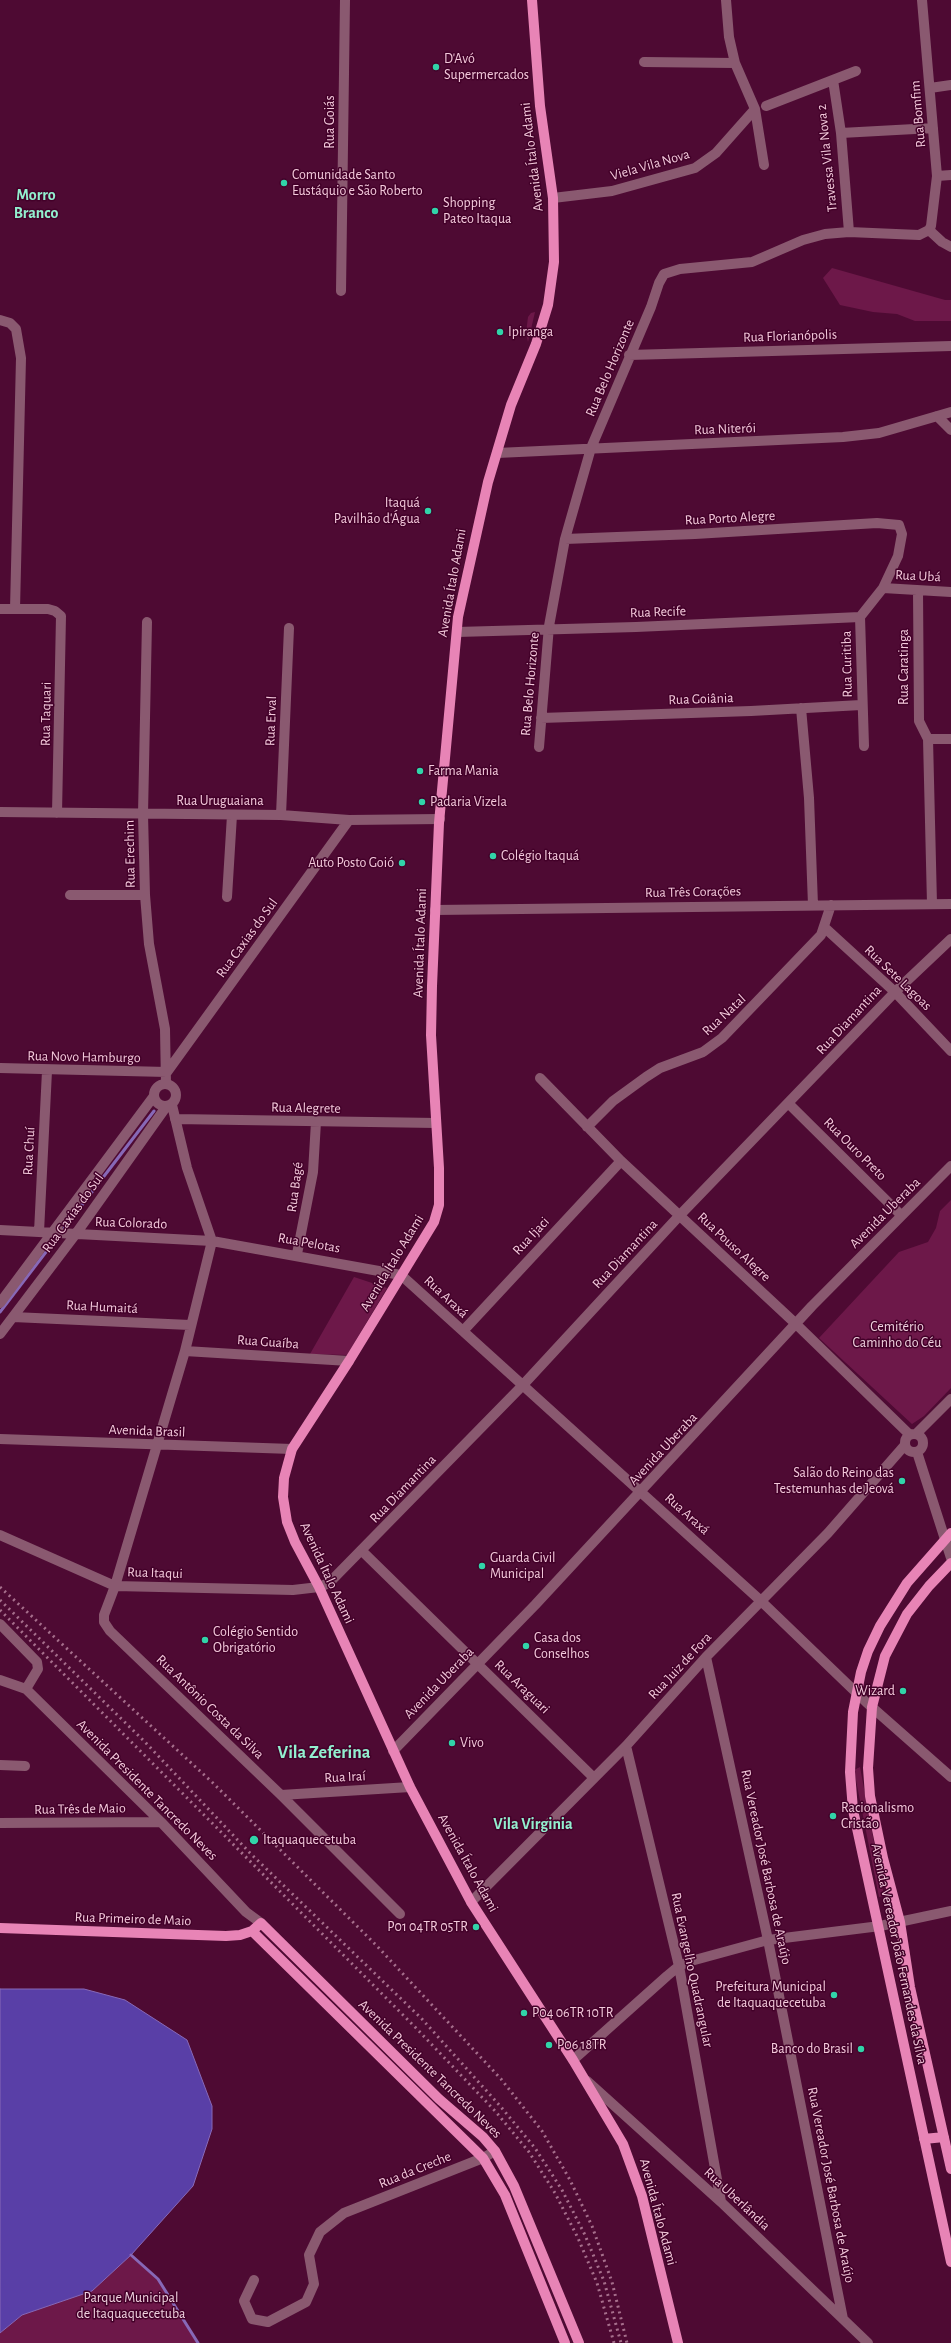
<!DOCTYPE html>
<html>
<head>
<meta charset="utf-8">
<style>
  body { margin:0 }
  canvas { display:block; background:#4e0a33 }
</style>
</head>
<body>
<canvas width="951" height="2343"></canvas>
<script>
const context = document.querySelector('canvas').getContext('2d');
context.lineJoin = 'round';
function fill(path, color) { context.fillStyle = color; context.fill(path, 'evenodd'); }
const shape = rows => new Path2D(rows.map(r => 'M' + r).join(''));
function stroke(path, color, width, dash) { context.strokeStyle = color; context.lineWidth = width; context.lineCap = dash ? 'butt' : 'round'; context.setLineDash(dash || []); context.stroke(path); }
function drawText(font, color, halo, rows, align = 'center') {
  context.font = font + ' "Alegreya Sans",sans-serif'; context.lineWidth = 3; context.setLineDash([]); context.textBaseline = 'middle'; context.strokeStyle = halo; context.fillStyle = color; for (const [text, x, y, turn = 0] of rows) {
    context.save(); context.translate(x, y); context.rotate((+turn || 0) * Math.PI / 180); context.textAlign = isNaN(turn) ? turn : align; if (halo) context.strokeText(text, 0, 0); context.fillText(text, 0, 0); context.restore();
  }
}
fill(shape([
  [832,268,945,300,951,300,951,321,915,321,897,314,873,312,840,305,823,278],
  [535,312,528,342,526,333,528,317,531,313],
  [951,1200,951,1388,924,1416,912,1424,819,1338,899,1252,928,1242,936,1228,940,1211],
  [354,1277,387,1288,347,1355,310,1354],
  [860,1767,884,1896,879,1897,854,1770],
  [131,2255,158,2279,198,2343,0,2343,0,2333,22,2315,92,2291]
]), '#6d1849');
const water = shape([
  [0,1989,84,1989,125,2000,187,2040,212,2106,212,2129,193,2186,131,2255,92,2291,22,2315,0,2333,0,1989]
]);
fill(water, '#593fa7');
stroke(water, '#8768b7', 1);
stroke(shape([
  [62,1231,154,1111],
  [0,1312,59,1235],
  [131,2255,158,2279,198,2343]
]), '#8768b7', 3);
stroke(shape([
  [726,0,729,37,735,63,755,109,764,165],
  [644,62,735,63],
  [833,80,841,133,849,232],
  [930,88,951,85],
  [766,106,856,71],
  [841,133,933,128],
  [937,176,951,175],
  [553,198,612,191,695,168,716,153,755,109],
  [929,230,942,242,951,247],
  [341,291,345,0],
  [0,320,10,323,16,329,21,358,15,609],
  [629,355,951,346],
  [937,416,951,430],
  [497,453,843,437,879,433,951,412],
  [565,539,695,534,877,523,899,525,902,534,898,556,883,588,860,617,864,746],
  [883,588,951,592],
  [918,591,919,721,928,739],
  [0,609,48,609,55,611,61,616,57,813],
  [147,622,143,814,145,895,149,944,165,1029,166,1084],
  [457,632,636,627,860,617],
  [801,708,809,798,813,905],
  [541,718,751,711,861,705],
  [928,739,932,904],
  [928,739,951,739],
  [539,747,549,626,565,539,591,448,651,307,659,283,664,274,680,269,752,262,803,240,825,234,849,232,919,235,929,230,931,226,937,176,922,0],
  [0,812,281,815,349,820,440,819],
  [281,815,289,628],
  [70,895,145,895],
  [227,897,232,815],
  [435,910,951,904],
  [824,927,895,992,951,1051],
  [0,1068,167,1072,349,820],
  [540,1078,621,1161,796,1324,910,1435],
  '154 1095a11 11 0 1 1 22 0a11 11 0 1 1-22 0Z',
  [789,1104,901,1215],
  [172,1105,187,1168,212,1241,185,1351,115,1586,104,1615,104,1622,110,1631,281,1795,400,1914],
  [175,1119,436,1123],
  [587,1127,613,1101,646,1077,660,1068,703,1052,722,1038,821,935,831,905],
  [0,1230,212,1241,401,1275,761,1601,866,1702,951,1777],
  [39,1232,47,1071],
  [297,1254,313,1172,316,1122],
  [0,1303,154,1096],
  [13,1317,190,1325],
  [463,1331,621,1161],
  [0,1334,75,1235,166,1107],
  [185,1351,349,1361],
  [916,1434,951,1399],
  '905 1443a9 9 0 1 1 18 0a9 9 0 1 1-18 0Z',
  [0,1439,292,1449],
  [917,1452,951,1558],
  [0,1535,115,1586,293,1590,319,1587,329,1583,522,1386,680,1215,895,992,951,939],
  [362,1551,593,1777],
  [0,1624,37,1662,38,1669,26,1689],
  [706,1657,768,1940,843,2319],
  [0,1680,26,1689,161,1822,246,1912,261,1923],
  [626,1746,679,1966,721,2202],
  [393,1751,535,1605,812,1306,951,1166],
  [0,1765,25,1766],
  [281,1795,410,1787],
  [0,1823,161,1822],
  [471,1902,626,1746,706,1657,828,1533,905,1445],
  [573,2060,667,1976,679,1966,691,1961,768,1940,880,1926,951,1911],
  [587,2081,721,2202,868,2343],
  [254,2280,244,2301,252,2319,268,2322,306,2302,314,2284,309,2255,320,2232,344,2213,483,2158,495,2151]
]), '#8a5970', 10);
stroke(shape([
  [532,0,540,106,553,198,554,262,548,305,536,344,511,405,488,482,458,617,439,823,432,986,431,1035,439,1168,439,1205,434,1222,349,1361,292,1449,284,1478,283,1497,287,1522,295,1542,319,1587,410,1787,471,1902,573,2060,623,2144,642,2196,678,2343],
  [951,1533,907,1583,880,1626,868,1651,861,1672,853,1712,850,1772,853,1810,951,2262],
  [951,1563,929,1586,907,1614,885,1656,872,1707,868,1768,870,1796,883,1858,900,1922,910,1987,951,2169],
  [0,1928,226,1936,240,1935,252,1931,261,1923,439,2099,483,2137,495,2151,514,2186,579,2343],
  [252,1931,483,2158,505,2195,565,2343],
  [924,2139,944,2137]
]), '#e884b6', 10);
stroke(shape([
  [0,1587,213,1783,376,1945,501,2079,542,2131,570,2180,592,2226,612,2282,627,2343],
  [0,1600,145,1742,250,1853,422,2019,501,2107,535,2148,562,2190,585,2235,604,2281,621,2343],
  [0,1610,416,2028,496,2112,529,2152,555,2193,578,2238,597,2283,614,2343]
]), '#a66f8c', 3, [2, 4]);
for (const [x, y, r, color] of [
  [436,67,4,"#31d4a9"],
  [284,183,4,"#31d4a9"],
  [435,211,4,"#31d4a9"],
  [500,332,4,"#31d4a9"],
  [428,511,4,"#31d4a9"],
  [420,771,4,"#31d4a9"],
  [422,802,4,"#31d4a9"],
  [493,856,4,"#31d4a9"],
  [402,863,4,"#31d4a9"],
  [902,1481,4,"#31d4a9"],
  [482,1566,4,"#31d4a9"],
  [205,1640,4,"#31d4a9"],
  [526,1646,4,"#31d4a9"],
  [903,1691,4,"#31d4a9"],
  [452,1743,4,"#31d4a9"],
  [833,1816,4,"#31d4a9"],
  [254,1840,5,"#31d4a9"],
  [476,1927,4,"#31d4a9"],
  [834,1995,4,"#31d4a9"],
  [524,2013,4,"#31d4a9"],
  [549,2045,4,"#31d4a9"],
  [861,2049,4,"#31d4a9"]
]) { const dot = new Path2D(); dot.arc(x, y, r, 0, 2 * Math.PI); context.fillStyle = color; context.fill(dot); stroke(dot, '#430029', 1.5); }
drawText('14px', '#f3c9db', '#430029', [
  ["D'Avó",444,59],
  ["Supermercados",444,75],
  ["Comunidade Santo",292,175],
  ["Eustáquio e São Roberto",292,191],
  ["Shopping",443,203],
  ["Pateo Itaqua",443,219],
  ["Ipiranga",508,332],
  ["Itaquá",420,503,"right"],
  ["Pavilhão d'Água",420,519,"right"],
  ["Farma Mania",428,771],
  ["Padaria Vizela",430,802],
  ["Colégio Itaquá",501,856],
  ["Auto Posto Goió",394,863,"right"],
  ["Salão do Reino das",894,1473,"right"],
  ["Testemunhas de Jeová",894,1489,"right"],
  ["Guarda Civil",490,1558],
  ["Municipal",490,1574],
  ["Colégio Sentido",213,1632],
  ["Obrigatório",213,1648],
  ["Casa dos",534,1638],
  ["Conselhos",534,1654],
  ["Wizard",895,1691,"right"],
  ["Vivo",460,1743],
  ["Racionalismo",841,1808],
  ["Cristão",841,1824],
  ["Itaquaquecetuba",263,1840],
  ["P01 04TR 05TR",468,1927,"right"],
  ["Prefeitura Municipal",826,1987,"right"],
  ["de Itaquaquecetuba",826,2003,"right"],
  ["P04 06TR 10TR",532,2013],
  ["P06 18TR",557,2045],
  ["Banco do Brasil",853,2049,"right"]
], 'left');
drawText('14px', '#f3c9db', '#430029', [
  ["Rua Bomfim",918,114,-95],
  ["Rua Goiás",330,122,-90],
  ["Avenida Ítalo Adami",532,157,-97],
  ["Travessa Vila Nova 2",827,158,-96],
  ["Viela Vila Nova",650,165,-16],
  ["Rua Florianópolis",790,336,-2],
  ["Rua Belo Horizonte",610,368,-67],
  ["Rua Niterói",725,429,-2],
  ["Rua Porto Alegre",730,518,-3],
  ["Rua Ubá",918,576,3],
  ["Avenida Ítalo Adami",452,583,-80],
  ["Rua Recife",658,612,-2],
  ["Rua Curitiba",847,664,-91],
  ["Rua Caratinga",904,667,-90],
  ["Rua Belo Horizonte",530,684,-85],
  ["Rua Goiânia",701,699,-2],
  ["Rua Taquari",46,714,-89],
  ["Rua Erval",271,721,-88],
  ["Rua Uruguaiana",220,801],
  ["Rua Erechim",130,854,-91],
  ["Rua Três Corações",693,892,-1],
  ["Rua Caxias do Sul",247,938,-54],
  ["Avenida Ítalo Adami",420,943,-88],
  ["Rua Sete Lagoas",898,978,44],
  ["Rua Natal",724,1015,-43],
  ["Rua Diamantina",849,1020,-47],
  ["Rua Novo Hamburgo",84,1057,1],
  ["Rua Alegrete",306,1108,1],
  ["Rua Ouro Preto",855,1149,45],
  ["Rua Chuí",29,1151,-87],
  ["Rua Bagé",295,1187,-82],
  ["Rua Caxias do Sul",73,1213,-54],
  ["Avenida Uberaba",885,1213,-45],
  ["Rua Colorado",131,1223,2],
  ["Rua Ijaci",531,1236,-47],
  ["Rua Pelotas",309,1243,10],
  ["Rua Pouso Alegre",734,1247,43],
  ["Rua Diamantina",625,1254,-47],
  ["Avenida Ítalo Adami",392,1263,-59],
  ["Rua Araxá",446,1297,43],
  ["Rua Humaitá",102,1307,3],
  ["Rua Guaíba",268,1342,4],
  ["Avenida Brasil",147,1431,2],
  ["Avenida Uberaba",663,1449,-47],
  ["Rua Diamantina",403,1489,-46],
  ["Rua Araxá",687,1514,42],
  ["Rua Itaqui",155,1573,2],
  ["Avenida Ítalo Adami",327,1573,65],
  ["Rua Juiz de Fora",680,1666,-47],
  ["Avenida Uberaba",439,1683,-46],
  ["Rua Araguari",522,1687,44],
  ["Rua Antônio Costa da Silva",210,1707,44],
  ["Rua Iraí",345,1777,-3],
  ["Avenida Presidente Tancredo Neves",147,1790,45],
  ["Rua Três de Maio",80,1809,-1],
  ["Avenida Ítalo Adami",468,1863,61],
  ["Rua Vereador José Barbosa de Araújo",766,1867,78],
  ["Rua Primeiro de Maio",133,1919,2],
  ["Avenida Vereador João Fernandes da Silva",899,1954,78],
  ["Rua Evangelho Quadrangular",692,1970,78],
  ["Avenida Presidente Tancredo Neves",430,2069,44],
  ["Rua da Creche",415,2170,-22],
  ["Rua Vereador José Barbosa de Araújo",831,2185,79],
  ["Rua Uberlândia",737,2199,43],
  ["Avenida Ítalo Adami",658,2212,75]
]);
drawText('14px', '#efd1de', '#430029', [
  ["Cemitério",897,1327],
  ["Caminho do Céu",897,1343],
  ["Parque Municipal",131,2298],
  ["de Itaquaquecetuba",131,2314]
]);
drawText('bold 16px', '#92efcf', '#430029', [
  ["Morro",36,195],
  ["Branco",36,213],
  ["Vila Virginia",533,1824]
]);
drawText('bold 18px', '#92efcf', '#430029', [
  ["Vila Zeferina",324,1753]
]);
</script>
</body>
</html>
